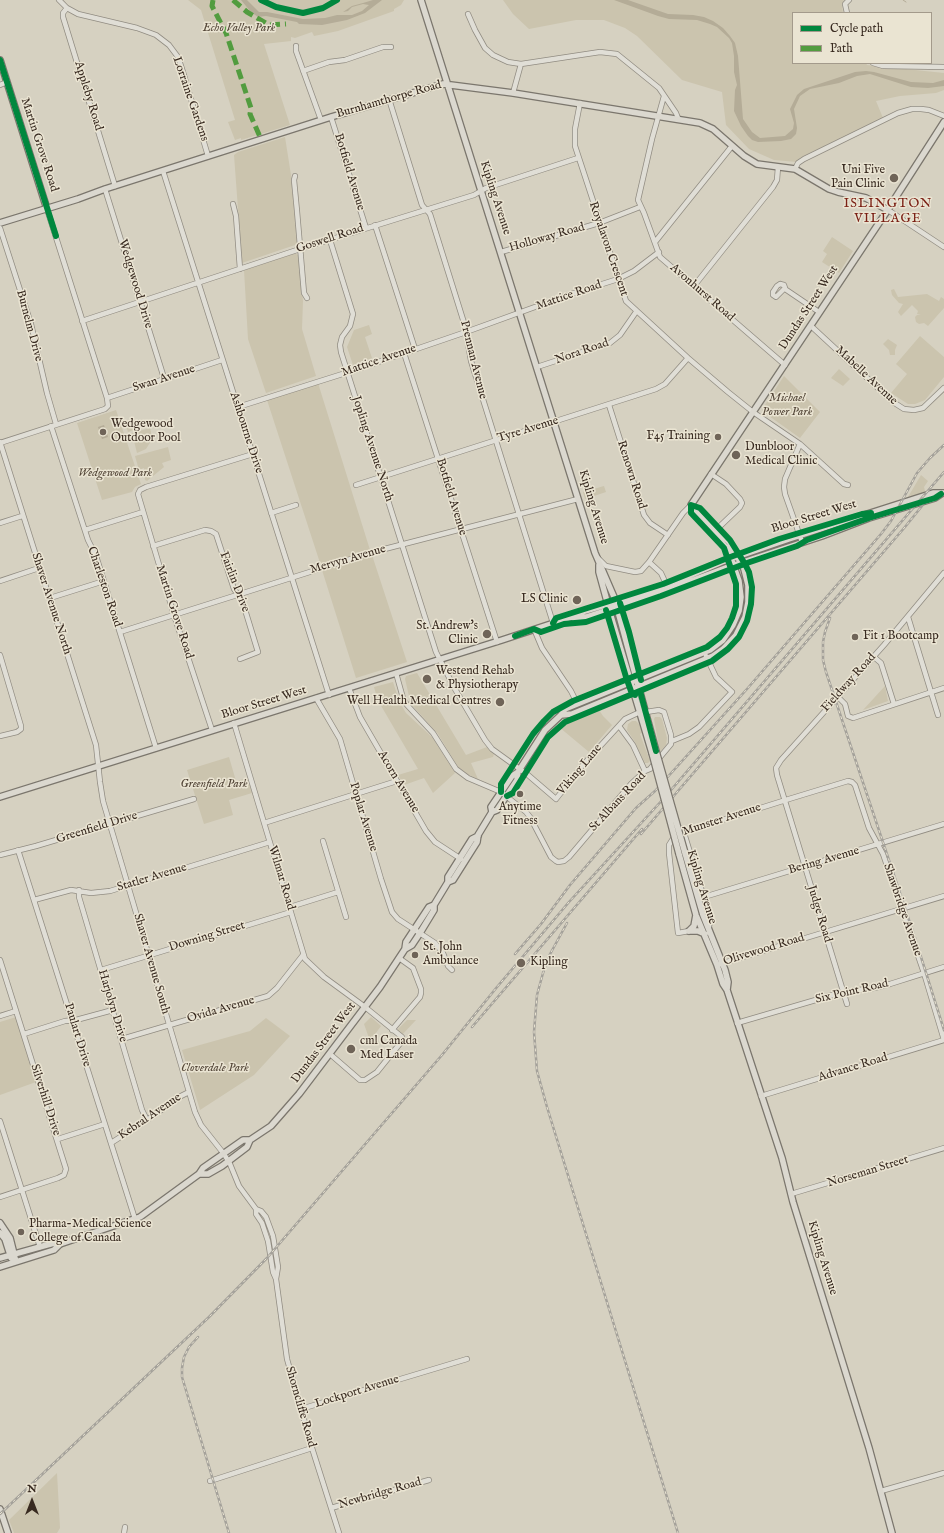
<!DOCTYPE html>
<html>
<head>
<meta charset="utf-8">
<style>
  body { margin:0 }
  #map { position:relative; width:944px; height:1533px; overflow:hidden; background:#d6d1c1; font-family:"IM FELL English",serif }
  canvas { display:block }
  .legend { position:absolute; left:792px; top:12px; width:140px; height:52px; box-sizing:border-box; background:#eae4d2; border:1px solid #a39a8b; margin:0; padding:5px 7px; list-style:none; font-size:12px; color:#382a20 }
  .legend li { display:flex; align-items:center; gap:8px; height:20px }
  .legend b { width:20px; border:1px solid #a39a8b }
  .north { position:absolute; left:12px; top:1481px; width:40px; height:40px; -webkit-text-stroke:3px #eae4d2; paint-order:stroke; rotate:0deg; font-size:11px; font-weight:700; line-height:16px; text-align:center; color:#382a20 }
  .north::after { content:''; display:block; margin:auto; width:14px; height:18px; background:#382a20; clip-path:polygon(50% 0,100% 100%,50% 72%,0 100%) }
</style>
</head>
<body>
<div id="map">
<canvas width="944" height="1533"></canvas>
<ul class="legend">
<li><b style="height:5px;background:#00873e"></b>Cycle path</li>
<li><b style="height:5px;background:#529c3f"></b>Path</li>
</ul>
<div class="north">N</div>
</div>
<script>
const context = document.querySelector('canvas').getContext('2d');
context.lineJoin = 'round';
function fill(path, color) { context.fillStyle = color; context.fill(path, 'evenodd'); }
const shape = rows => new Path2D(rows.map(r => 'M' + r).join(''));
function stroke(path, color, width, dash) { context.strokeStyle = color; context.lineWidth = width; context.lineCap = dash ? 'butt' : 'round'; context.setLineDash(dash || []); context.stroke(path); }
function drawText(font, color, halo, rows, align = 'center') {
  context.font = font + ' "IM FELL English",serif'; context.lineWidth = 3; context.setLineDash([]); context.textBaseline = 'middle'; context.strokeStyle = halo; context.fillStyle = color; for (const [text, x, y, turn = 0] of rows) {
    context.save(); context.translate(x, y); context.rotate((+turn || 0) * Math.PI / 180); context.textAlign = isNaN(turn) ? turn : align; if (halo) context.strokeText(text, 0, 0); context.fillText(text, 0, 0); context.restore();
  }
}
fill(shape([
  [188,0,404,0,401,5,394,9,394,11,338,31,314,36,312,32,295,38,291,37,291,41,264,44,290,125,241,140,241,138,235,140,228,122,235,120,201,10],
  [503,0,844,0,842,5,843,13,793,13,793,63,866,63,867,65,944,73,944,90,936,93,900,96,876,101,883,118,814,151,800,158,797,162,774,160,749,149,726,125,722,92,682,80,637,36,625,28,604,20,576,20,529,29,513,14],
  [285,137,291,175,298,244,242,263,234,155,238,152],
  [832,237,853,251,839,273,822,262,827,254,823,251],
  [295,253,299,256,303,301,302,329,316,376,266,393,248,339,244,270],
  [894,289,898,297,927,294,939,301,941,297,944,299,944,308,928,326,924,323,919,324,916,322,915,317,917,315,921,314,917,314,918,311,912,305,901,316,898,312,903,304,899,303,892,295,891,290],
  [369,325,372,334,365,337,372,358,353,365,347,347,354,330],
  [920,336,944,357,944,377,925,400,915,404,908,404,891,393,907,374,896,364],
  [888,339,897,345,895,350,895,355,890,355,889,350,883,344],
  [839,369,850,379,843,386,831,378],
  [784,376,820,412,800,438,762,411,763,408],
  [318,383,370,550,321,566,267,400],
  [116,410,141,484,135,487,132,492,102,500,77,423],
  [137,422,139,428,128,432,126,425],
  [150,428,151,432,151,441,146,449,137,453,132,433],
  [168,447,171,460,162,463,164,467,147,481,145,480,144,468,139,470,135,456],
  [921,475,928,481,924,487,925,491,922,494,908,497],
  [604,486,606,492,585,499,583,492],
  [372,555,407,662,356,678,322,570],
  [417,673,466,755,487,747,494,754,493,757,471,763,478,779,467,774,458,767,438,734,412,705,413,704,409,696,405,679,406,676],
  [393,682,400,703,406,713,433,738,455,773,433,793,424,778,404,785,398,775,418,769,380,704,379,705,374,687],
  [885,686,888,701,863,710],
  [599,710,603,716,612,725,589,752,559,727],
  [655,717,660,717,662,719,667,738,666,745,660,752,654,719],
  [632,721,636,721,639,724,642,733,640,734,650,761,648,763,644,763,635,742,627,730,628,724],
  [229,757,236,781,248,778,252,793,229,800,233,815,204,824,187,770],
  [16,1017,36,1082,0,1095,0,1022],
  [371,1017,381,1026,370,1041,364,1024],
  [266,1018,290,1036,254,1075,200,1110,182,1050,250,1031],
  [407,1020,416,1020,401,1036,396,1031],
  [57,1473,60,1528,57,1533,14,1533,9,1520]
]), '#cbc4ae');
fill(shape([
  [241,0,247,0,259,12,267,12,303,19,325,18,337,15,352,15,362,11,369,5,363,4,352,7,348,11,343,12,352,6,363,3,373,0,382,0,365,13,347,20,322,25,299,24,297,22,266,16,258,17,251,12],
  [614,0,628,0,668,14,693,15,704,17,713,21,723,28,730,36,735,43,738,56,743,119,752,132,760,138,785,136,793,129,794,123,790,109,797,95,804,89,855,72,866,71,874,72,911,82,933,83,944,80,944,86,928,88,911,87,870,74,857,76,839,83,810,89,800,96,794,109,797,128,796,134,791,139,781,141,758,142,752,140,748,136,741,126,734,111,735,90,737,85,734,72,734,56,732,43,729,38,717,27,710,24,697,20,669,19,658,16],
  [104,425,108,437,102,439,98,427]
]), '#b4ac97');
stroke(shape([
  [903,0,906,2]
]), '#b4ac97', 1);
const minor = shape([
  [59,0,67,8,78,14,137,28,156,35,169,45,178,57,183,72,208,156],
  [67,8,63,13,63,17,115,186],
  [847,13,845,4,849,0],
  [468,14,475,30,485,48,493,55,508,62,521,64,600,52,617,54,659,88,676,113,678,118],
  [296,46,296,51,321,120],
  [873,63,883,66,944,67],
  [303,71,329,62,345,60,383,47,391,47],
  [0,85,7,82],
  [513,93,521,64],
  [664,96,652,139,638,200,644,213,660,257,785,365],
  [389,99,422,205,430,214,465,326,471,361,553,623],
  [580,103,575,129,575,146,626,301,688,358,728,392,753,412,800,444,844,484,848,485],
  [331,117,366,228],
  [795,169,798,163,804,159,898,113,912,109,921,109,929,110,944,116],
  [163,171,329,695],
  [295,176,294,180,297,211,304,293,307,298],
  [105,189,164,378],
  [233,204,236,216,240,269],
  [888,210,944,247],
  [375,225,415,349],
  [0,228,31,324,47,393,56,424],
  [330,240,353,314,350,326,342,337,340,345,341,352,436,652,455,689,485,740,492,749,528,775,556,799,582,766,625,719,640,712],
  [655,242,732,146],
  [501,252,599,223,640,207],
  [780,284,784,285,785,288,776,297,773,295,773,292,777,286,780,284],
  [694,286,773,187,777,180,778,167],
  [785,289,819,312],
  [82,321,300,249,474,195,486,188,578,158],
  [811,326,893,402,904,409,914,410,923,408,944,388],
  [404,353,497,642],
  [537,367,610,343,620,335,636,312],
  [107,398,222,360],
  [609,405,644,515,650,523,668,535],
  [238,407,352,371,466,332,568,295,618,279,634,271,659,252],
  [51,426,88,540,96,556,156,748],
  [0,442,96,745,100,782,103,801,195,1112,201,1125,224,1154,230,1164,239,1186,256,1209,256,1214,262,1223,268,1241,273,1272,276,1279],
  [0,443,105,409,108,406,107,398,47,209],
  [800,444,785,479,784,487,785,494,802,542],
  [711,474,726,484,740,499,742,503,740,507,717,529],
  [356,485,656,389,665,384,688,358],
  [271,513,296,505],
  [0,523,22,516],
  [85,530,143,512],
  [153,546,205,530,211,531,216,534,234,589,242,600,258,652,240,659],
  [598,558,606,566,635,572,641,571,649,562,683,513,691,505],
  [649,562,661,573,667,586],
  [0,581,39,568],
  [50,598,104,581],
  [908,617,938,715],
  [534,629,542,648,571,691,577,703],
  [120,632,373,552,578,499],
  [0,655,21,726,21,729,17,732,0,736],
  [874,657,881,663,894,704],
  [396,673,403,698,407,705,433,733,456,769,468,778,501,792,526,812,530,817,551,857,556,861,558,862,564,861,569,857,631,784,645,771,650,769,671,744,671,735,664,712,659,710,646,712],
  [349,688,360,717,426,831,435,842,461,859],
  [838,697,845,704,848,716,853,718,944,688],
  [316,698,340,739,381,879,392,912,398,919,435,943,443,953,448,966,452,970],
  [234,723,305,959,324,977,365,1007,402,1037,402,1041,377,1072,365,1080,360,1080,330,1054],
  [619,726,633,745,645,771],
  [212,730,174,615,138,494,140,490,146,487,253,454],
  [672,741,689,734,699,727,732,692,716,677,706,656],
  [264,823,397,781],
  [684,833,708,911,710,920,709,927],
  [323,841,346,917],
  [18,850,135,1219],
  [0,855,36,846,194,799],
  [79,890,79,897,142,1110,147,1120],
  [704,897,944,824],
  [34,900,71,890,91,893,110,891,270,842],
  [290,907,338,892],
  [689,931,678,933,669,853,669,845,674,837,681,833,789,799,848,781,852,782,855,785,869,828,883,854,924,973,944,1040],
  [0,960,66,1169,64,1175,58,1178,0,1197],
  [720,964,944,896],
  [101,970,291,912],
  [847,1004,777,775,776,768,781,760,884,645,944,573],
  [0,1016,16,1011],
  [737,1023,843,992,874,988,890,984,944,967],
  [392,1030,420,997,421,993,421,989,413,968,399,958],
  [24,1034,65,1021,76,1020,113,1010],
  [122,1039,268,996,277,988,303,955],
  [761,1096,944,1040],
  [0,1121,40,1247],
  [58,1139,105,1124],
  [111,1143,147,1120,181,1096,189,1092],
  [791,1194,944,1148],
  [256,1209,261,1211,266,1217,273,1236,278,1267,276,1279,287,1359,312,1448,339,1533],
  [301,1409,467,1359],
  [210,1481,312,1448],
  [881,1491,944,1473],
  [331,1508,429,1480],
  [124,1533,125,1527]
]);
const major = shape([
  [421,0,595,553,614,597,656,751],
  [0,60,47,209],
  [0,223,78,199,105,189,331,117,443,84,513,93,700,123,713,129,744,156,757,164,795,169,829,189,838,192,866,198,888,210],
  [599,565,599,572,611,616,652,753],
  [574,618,586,617,646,598,728,567,822,536,869,518,935,498,941,494],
  [561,715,572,714,713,656,723,649,736,635,745,617,748,602,748,585,744,569,729,542,710,522,702,517],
  [0,797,502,640,569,618,585,611,656,590,722,562,789,539,933,493,944,493],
  [492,812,497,810,517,780,518,772],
  [685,853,703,915,725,970,728,982,727,990],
  [679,854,696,915,717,965,723,984,727,990,782,1158,793,1202,869,1448,892,1533],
  [448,882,448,877,472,839,478,836],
  [689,931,694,926,696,915],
  [689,931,698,931,705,934],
  [405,949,412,945,420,933,434,910,434,905],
  [199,1174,208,1174,222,1166,247,1147,250,1140],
  [0,1223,10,1238,15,1258],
  [0,1233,5,1239,11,1258],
  [0,1258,54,1243,60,1244],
  [0,1267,54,1250,60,1244,140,1217,199,1174,203,1168,243,1140,250,1140,271,1126,299,1094,380,987,405,949,406,942,429,907,434,905,448,882,453,880,477,842,478,835,492,812,491,807,512,776,518,772,545,730,561,715,565,709,710,650,723,640,733,625,739,611,741,597,739,581,728,550,691,505,885,214,944,122],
  [0,1509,8,1533]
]);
stroke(minor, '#918c82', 6);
stroke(major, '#7b766d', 8);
stroke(minor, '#e0ded6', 4.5);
stroke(major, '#dbd8cf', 5.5);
const rail = shape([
  [830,618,825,632,823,642,823,660,826,672,915,938,944,1030],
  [641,834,905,527,922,506],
  [567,923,549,956,543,973,537,995,534,1032,537,1071,547,1107,678,1533],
  [515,954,541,924,570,885,636,808,655,791,747,689,881,534,891,521,917,473,930,458,944,445],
  [472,1027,642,829],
  [198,1337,189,1347,184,1357,182,1368,182,1377,229,1533],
  [0,1514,209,1317,267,1258,442,1055,497,987,569,902,665,797,944,472]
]);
stroke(rail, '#a4a19a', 2.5);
stroke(rail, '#eae4d2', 1, [3]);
const majorBridge = shape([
  [656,751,685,853],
  [652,753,679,854]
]);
stroke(majorBridge, '#7b766d', 8, []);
stroke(majorBridge, '#dbd8cf', 5.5);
stroke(shape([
  [213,0,212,6,226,33,251,108,250,114,261,139],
  [233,0,247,12,269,25,286,24]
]), '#529c3f', 5, [10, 5]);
stroke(shape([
  [261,0,276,7,303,13,323,8,337,0],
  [0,60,56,236],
  [620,603,629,632,641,680],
  [606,610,626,677,632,694,635,695],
  [553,623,556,618,663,584,725,559,779,539,862,514,871,513],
  [515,636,534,629,541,632,564,624,586,622,661,596,747,563,797,546,807,540,869,518,935,498,941,494],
  [640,691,656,751],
  [501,792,501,784,533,734,544,721,553,712,573,701,707,647,720,637,727,628,732,618,736,606,736,584,724,548,691,513,691,505,700,508,730,540,745,564,749,572,752,587,751,604,747,621,739,637,728,649,712,661,565,722,548,737,513,793,507,796]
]), '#00873e', 6);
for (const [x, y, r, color] of [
  [894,178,5,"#6f6458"],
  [103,432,4,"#6f6458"],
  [718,437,4,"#6f6458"],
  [736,455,5,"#6f6458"],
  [577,600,5,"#6f6458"],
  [487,634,5,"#6f6458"],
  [855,637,4,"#6f6458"],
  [427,679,5,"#6f6458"],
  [500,702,5,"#6f6458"],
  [520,794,4,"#6f6458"],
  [415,955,4,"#6f6458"],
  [521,963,5,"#6f6458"],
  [351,1049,5,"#6f6458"],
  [21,1232,4,"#6f6458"]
]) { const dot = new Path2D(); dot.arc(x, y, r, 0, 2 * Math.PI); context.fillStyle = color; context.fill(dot); stroke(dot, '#eae4d2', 1.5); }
drawText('italic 12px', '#544739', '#eae4d2', [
  ["Echo Valley Park",239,29],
  ["Michael",787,399],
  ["Power Park",787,413],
  ["Wedgewood Park",115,474],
  ["Greenfield Park",214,785],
  ["Cloverdale Park",215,1069]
]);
drawText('12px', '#382a20', '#eae4d2', [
  ["Appleby Road",88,96,73],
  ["Lorraine Gardens",190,99,71],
  ["Burnhamthorpe Road",389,100,-16],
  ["Martin Grove Road",39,145,72],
  ["Botfield Avenue",349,172,73],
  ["Kipling Avenue",495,198,72],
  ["Holloway Road",547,238,-16],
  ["Goswell Road",330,239,-18],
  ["Royalavon Crescent",608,249,71],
  ["Wedgewood Drive",135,284,73],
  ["Avonhurst Road",702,293,41],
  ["Mattice Road",569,296,-19],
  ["Dundas Street West",809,308,-57],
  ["Burnelm Drive",29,326,75],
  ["Nora Road",582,352,-19],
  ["Prennan Avenue",473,360,76],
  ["Mattice Avenue",379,361,-19],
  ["Mabelle Avenue",866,376,43],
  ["Swan Avenue",164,379,-18],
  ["Tyre Avenue",528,430,-17],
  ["Ashbourne Drive",246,433,72],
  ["Jopling Avenue North",372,449,72],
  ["Renown Road",631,475,72],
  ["Botfield Avenue",451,497,73],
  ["Kipling Avenue",593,507,73],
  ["Bloor Street West",814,517,-17],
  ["Mervyn Avenue",348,560,-16],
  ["Fairlin Drive",234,582,69],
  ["Charleston Road",104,587,71],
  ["Shaver Avenue North",51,604,72],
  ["Martin Grove Road",174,612,72],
  ["Fieldway Road",849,683,-48],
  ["Bloor Street West",264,703,-17],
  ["Viking Lane",580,770,-50],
  ["Acorn Avenue",398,782,59],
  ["St Albans Road",618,802,-47],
  ["Poplar Avenue",363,817,73],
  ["Munster Avenue",722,820,-18],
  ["Greenfield Drive",97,828,-17],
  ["Bering Avenue",824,861,-16],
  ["Statler Avenue",152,878,-17],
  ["Wilmar Road",281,878,73],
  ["Kipling Avenue",701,887,73],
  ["Shawbridge Avenue",902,910,71],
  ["Judge Road",819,914,73],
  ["Downing Street",207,937,-17],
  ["Olivewood Road",764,950,-17],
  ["Shaver Avenue South",151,964,74],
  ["Six Point Road",852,992,-13],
  ["Harjolyn Drive",112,1006,73],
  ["Ovida Avenue",221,1010,-16],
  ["Paulart Drive",77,1035,73],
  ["Dundas Street West",324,1043,-53],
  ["Advance Road",853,1068,-17],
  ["Silverhill Drive",45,1100,72],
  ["Kebral Avenue",150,1117,-34],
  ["Norseman Street",868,1172,-17],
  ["Kipling Avenue",822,1258,73],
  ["Lockport Avenue",357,1392,-17],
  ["Shorncliffe Road",300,1407,74],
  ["Newbridge Road",380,1494,-16]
]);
drawText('12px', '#382a20', '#eae4d2', [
  ["Uni Five",885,171,"right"],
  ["Pain Clinic",885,185,"right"],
  ["Wedgewood",111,425],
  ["Outdoor Pool",111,439],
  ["F45 Training",710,437,"right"],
  ["Dunbloor",745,448],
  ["Medical Clinic",745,462],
  ["LS Clinic",568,600,"right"],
  ["St. Andrew's",478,627,"right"],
  ["Clinic",478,641,"right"],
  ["Fit 1 Bootcamp",863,637],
  ["Westend Rehab",436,672],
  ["& Physiotherapy",436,686],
  ["Well Health Medical Centres",491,702,"right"],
  ["Anytime",520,808,"center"],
  ["Fitness",520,822,"center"],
  ["St. John",423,948],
  ["Ambulance",423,962],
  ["Kipling",530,963],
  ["cml Canada",360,1042],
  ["Med Laser",360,1056],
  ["Pharma-Medical Science",29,1225],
  ["College of Canada",29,1239]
], 'left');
context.letterSpacing = '1px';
drawText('13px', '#7a1f14', '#eae4d2', [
  ["ISLINGTON",888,204],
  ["VILLAGE",888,219]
]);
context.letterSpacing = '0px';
</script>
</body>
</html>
